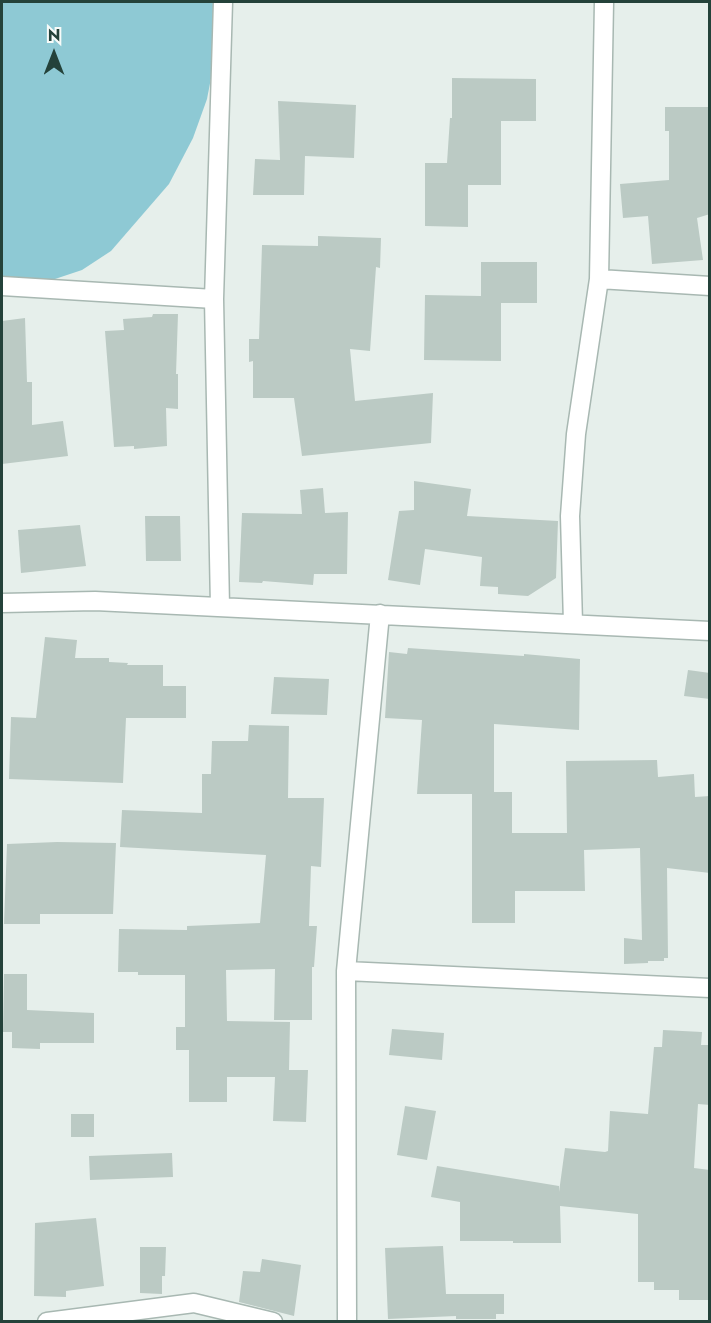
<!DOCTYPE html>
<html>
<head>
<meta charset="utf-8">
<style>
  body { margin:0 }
  #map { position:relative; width:711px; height:1323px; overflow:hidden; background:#e6efeb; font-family:Jost,sans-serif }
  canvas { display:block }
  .frame { position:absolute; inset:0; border:3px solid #24423a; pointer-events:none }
  .north { position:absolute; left:24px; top:24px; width:60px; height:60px; -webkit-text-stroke:4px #f7fbf9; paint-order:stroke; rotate:0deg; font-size:16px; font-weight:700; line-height:24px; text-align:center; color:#24423a }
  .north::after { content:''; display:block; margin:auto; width:21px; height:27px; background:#24423a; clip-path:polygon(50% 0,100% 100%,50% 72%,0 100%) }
</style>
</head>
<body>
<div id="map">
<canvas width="711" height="1323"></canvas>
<div class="frame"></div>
<div class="north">N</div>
</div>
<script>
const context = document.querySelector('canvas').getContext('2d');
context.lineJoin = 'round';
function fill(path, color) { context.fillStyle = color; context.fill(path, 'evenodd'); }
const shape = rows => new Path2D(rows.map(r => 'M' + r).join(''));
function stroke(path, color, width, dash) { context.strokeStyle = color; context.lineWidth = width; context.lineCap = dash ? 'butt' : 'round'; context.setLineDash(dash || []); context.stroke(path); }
fill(shape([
  [2,2,215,2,217,47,207,99,193,138,169,184,111,251,82,270,46,282,2,280]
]), '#8ec9d4');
fill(shape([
  [452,78,536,79,536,121,501,121,501,185,468,185,468,227,425,226,425,163,447,163,450,118,452,118],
  [278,101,356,105,354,158,305,156,304,195,253,195,255,159,280,160],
  [665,107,710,107,710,214,697,218,703,260,652,264,648,216,623,218,620,184,669,180,669,131,665,131],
  [318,236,381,238,380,268,376,267,370,351,350,349,355,401,433,393,431,443,302,456,294,398,253,398,253,361,249,362,249,339,259,339,262,245,318,246],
  [481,262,537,262,537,303,501,303,501,361,424,360,425,295,481,296],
  [153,314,178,314,176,374,178,374,178,409,166,408,167,446,134,449,134,446,114,447,105,331,124,330,123,319,152,317],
  [25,318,27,382,32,382,32,425,63,421,68,456,2,464,2,321],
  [414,481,471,489,467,516,558,521,556,578,528,596,498,594,498,587,480,586,482,557,425,549,420,585,388,580,399,511,414,510],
  [323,488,325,513,348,512,347,574,314,574,313,585,263,581,262,583,239,582,242,513,302,514,300,490],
  [145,516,180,516,181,561,146,561],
  [80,525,86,566,21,573,18,530],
  [45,637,77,640,75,658,109,658,109,662,128,663,127,665,163,665,163,686,186,686,186,718,126,718,123,783,9,779,11,717,36,718],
  [408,648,524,656,524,654,580,659,579,730,494,724,494,792,512,792,512,833,567,833,566,761,657,760,658,777,694,774,695,797,710,796,710,873,667,868,668,958,664,958,664,961,648,961,648,963,624,964,624,938,642,940,640,848,584,850,585,891,515,891,515,923,472,923,472,794,417,794,422,720,385,718,389,652,407,654],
  [688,670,710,673,710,699,684,696],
  [274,677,329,679,327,715,271,714],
  [249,725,289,726,288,798,324,798,321,867,311,866,309,926,317,926,314,967,312,967,312,1020,274,1020,275,969,226,970,227,1021,290,1022,289,1070,308,1070,306,1122,273,1121,275,1077,227,1077,227,1102,189,1102,189,1050,176,1050,176,1027,185,1027,185,975,138,975,138,972,118,972,119,929,187,930,187,926,260,923,266,855,120,847,122,810,202,813,202,774,211,774,212,741,248,741],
  [57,842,116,843,113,914,40,914,40,924,4,924,7,844],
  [4,974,27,974,27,1010,94,1013,94,1043,40,1043,40,1049,12,1048,12,1032,3,1032],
  [392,1029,444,1033,442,1060,389,1055],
  [663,1030,702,1032,701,1045,710,1045,710,1105,698,1104,694,1168,710,1170,710,1300,679,1300,679,1290,654,1290,654,1282,638,1282,638,1214,560,1206,561,1243,513,1243,513,1241,460,1241,460,1202,431,1197,437,1166,559,1186,559,1192,565,1148,605,1152,608,1151,610,1111,648,1114,654,1047,662,1047],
  [405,1106,436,1111,427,1160,397,1155],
  [71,1114,94,1114,94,1137,71,1137],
  [172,1153,173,1177,90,1180,89,1156],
  [96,1218,104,1286,66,1291,66,1297,34,1296,35,1223],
  [443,1246,446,1294,504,1294,504,1314,496,1314,496,1319,456,1319,456,1316,388,1319,385,1248],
  [140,1247,166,1247,165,1276,162,1276,162,1294,140,1293],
  [262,1259,301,1265,294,1316,239,1302,243,1271,260,1272]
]), '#bbcac4');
const street = shape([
  [599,279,710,286],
  [2,286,214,299],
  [2,603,95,601,710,631],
  [220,607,214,299,223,2],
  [573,623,570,516,576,434,599,279,604,2],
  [346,971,710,988],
  [47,1322,194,1303,273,1322],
  [347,1322,346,971,380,614]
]);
stroke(street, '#a8b8b2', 21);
stroke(street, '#fff', 18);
</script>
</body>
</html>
